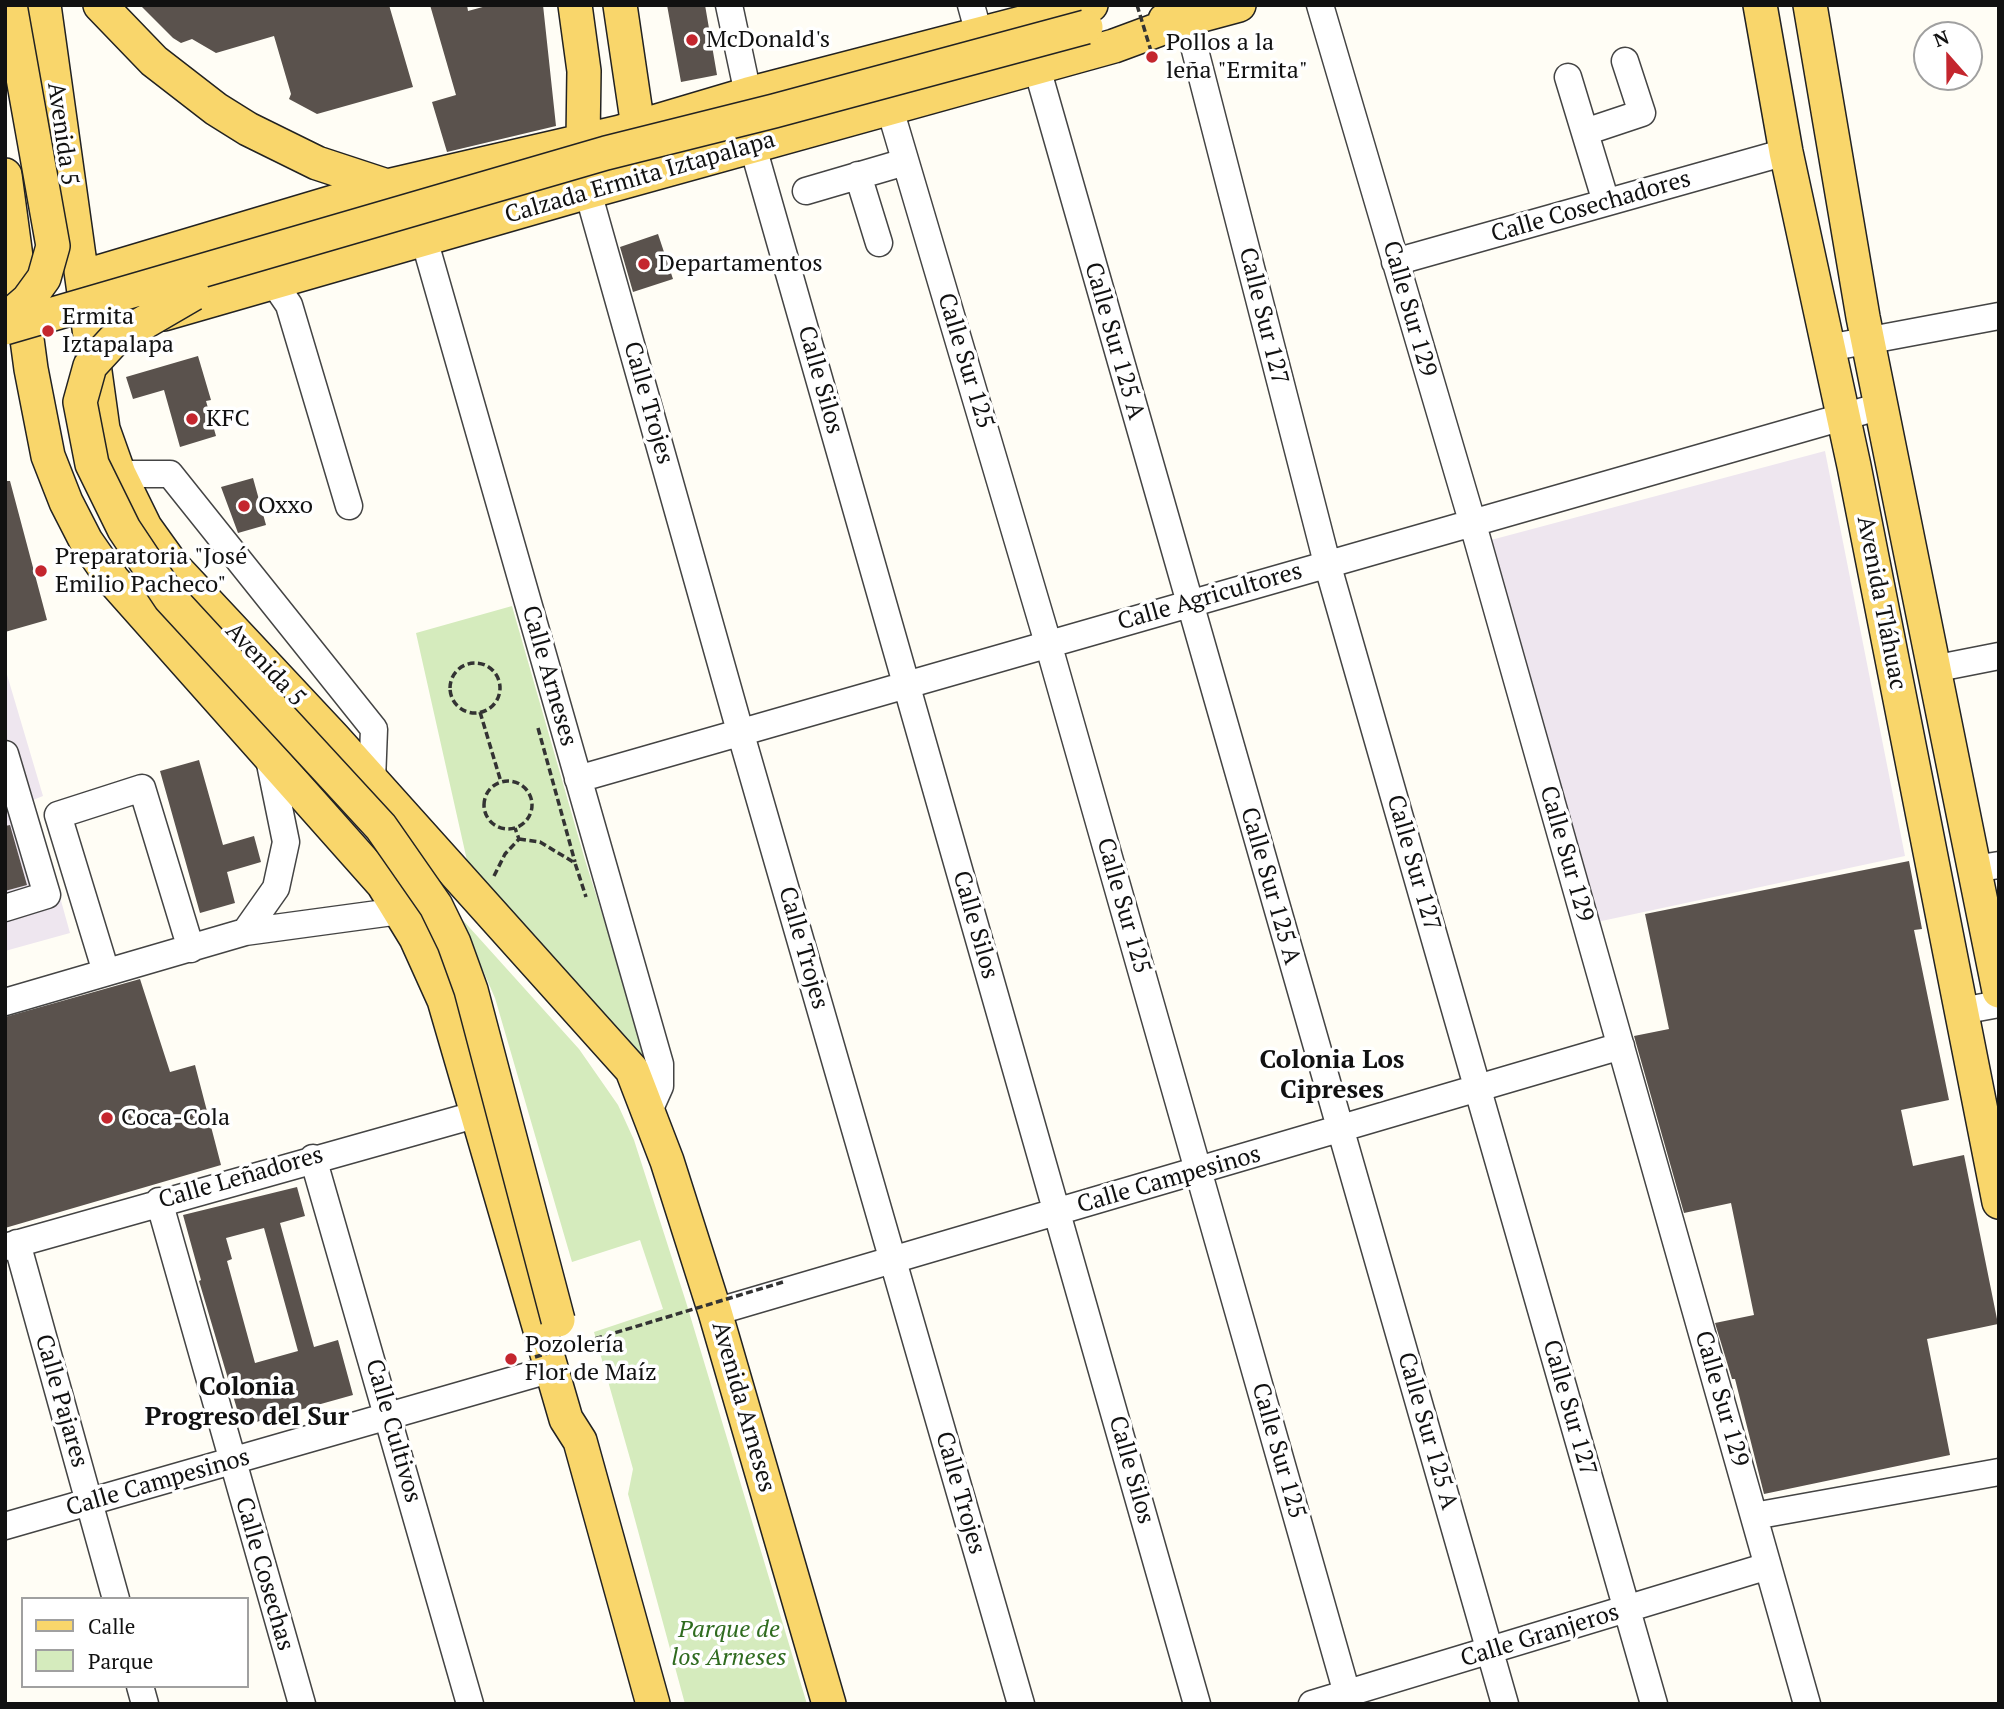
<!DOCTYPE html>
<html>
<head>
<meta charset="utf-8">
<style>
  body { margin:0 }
  #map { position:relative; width:2004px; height:1709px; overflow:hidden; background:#fffdf5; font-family:"PT Serif",serif }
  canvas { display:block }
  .frame { position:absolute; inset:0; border:7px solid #111; pointer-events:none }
  .legend { position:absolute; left:21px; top:1597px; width:228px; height:91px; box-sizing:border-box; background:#fff; border:2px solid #a0a0a0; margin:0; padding:9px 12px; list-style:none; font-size:21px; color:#111 }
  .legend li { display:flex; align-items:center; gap:14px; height:35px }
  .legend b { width:35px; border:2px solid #a0a0a0 }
  .north { position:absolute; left:1913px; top:21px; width:70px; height:70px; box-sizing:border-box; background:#fff; border:2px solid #a0a0a0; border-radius:50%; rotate:339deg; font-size:19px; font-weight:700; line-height:28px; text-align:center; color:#111 }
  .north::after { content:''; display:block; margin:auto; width:24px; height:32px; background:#c4262e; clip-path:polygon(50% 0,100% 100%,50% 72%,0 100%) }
</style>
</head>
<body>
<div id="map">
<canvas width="2004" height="1709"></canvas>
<div class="frame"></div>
<ul class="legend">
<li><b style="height:9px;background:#f9d66b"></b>Calle</li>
<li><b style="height:19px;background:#d5ebbd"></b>Parque</li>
</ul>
<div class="north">N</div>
</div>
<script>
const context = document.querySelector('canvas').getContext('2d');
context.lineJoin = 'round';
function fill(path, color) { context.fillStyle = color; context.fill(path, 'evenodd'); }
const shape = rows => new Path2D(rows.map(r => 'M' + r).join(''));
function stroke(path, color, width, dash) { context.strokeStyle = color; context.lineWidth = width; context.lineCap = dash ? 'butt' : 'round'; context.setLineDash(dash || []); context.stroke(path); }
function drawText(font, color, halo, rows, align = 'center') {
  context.font = font + ' "PT Serif",serif'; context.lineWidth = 7; context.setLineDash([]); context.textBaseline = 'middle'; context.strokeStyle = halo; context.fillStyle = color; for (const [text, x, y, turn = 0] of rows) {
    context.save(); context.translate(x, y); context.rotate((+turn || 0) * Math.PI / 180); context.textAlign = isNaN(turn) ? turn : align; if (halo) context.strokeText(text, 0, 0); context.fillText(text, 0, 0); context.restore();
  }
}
fill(shape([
  [1825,451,1905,856,1597,922,1491,540],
  [5,668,43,796,33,800,70,933,5,951]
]), '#eee6ef');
fill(shape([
  [512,606,585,860,646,1053,639,1057,468,865,416,633],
  [433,887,579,1049,618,1105,634,1140,686,1302,807,1704,685,1704,628,1494,633,1469,594,1332,663,1309,640,1240,572,1262,495,998,474,950]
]), '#d5ebbd');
fill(shape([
  [140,5,389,5,413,87,317,114,289,99,291,94,274,36,216,53,192,39,181,43,173,38],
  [430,5,467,5,468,11,490,5,543,5,556,126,447,152,432,102,456,95],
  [667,5,705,5,717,75,681,82],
  [658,234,673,279,633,292,620,247],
  [198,356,211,400,206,401,216,436,180,447,164,390,133,399,126,377],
  [253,478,266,525,238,533,221,487],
  [5,481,10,481,47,620,5,632],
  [199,760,223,845,254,836,261,862,227,872,235,903,200,913,160,771],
  [10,825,27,885,5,891,5,826],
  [1909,861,1922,929,1914,930,1949,1100,1901,1110,1913,1166,1964,1155,1998,1324,1927,1339,1950,1455,1764,1494,1735,1379,1732,1379,1715,1323,1754,1315,1731,1203,1684,1213,1634,1036,1669,1029,1645,914],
  [140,979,170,1072,195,1065,221,1165,5,1228,5,1017],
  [297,1187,305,1216,280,1223,314,1347,338,1340,353,1395,242,1426,199,1281,201,1280,183,1215],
  [264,1228,298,1351,255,1363,227,1261,232,1259,226,1238]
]), '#5a524d');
const minor = shape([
  [729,5,748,94],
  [971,5,979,34],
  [1320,5,1472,521,1807,1704],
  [1187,19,1327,563,1654,1704],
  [1037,68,1505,1704],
  [1568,77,1606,202],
  [890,109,1048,643,1350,1704],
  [1585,132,1642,113,1625,61],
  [753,147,1197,1704],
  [858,175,879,243],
  [806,191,905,162],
  [588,192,740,731,1021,1704],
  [424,239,660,1064,660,1086,648,1113],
  [1395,262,1786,152],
  [274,283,289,305,349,506],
  [1828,348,1999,316],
  [119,474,170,474,374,729,372,781],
  [1933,669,1999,656],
  [5,754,47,895,5,908],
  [578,779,1881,406],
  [1974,869,1999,865],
  [245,932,276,888,286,842,268,754],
  [106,972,58,815,142,788,191,949],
  [5,1002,245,932,400,911],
  [1961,1011,1999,1004],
  [313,1158,470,1704],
  [159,1201,302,1704],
  [17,1243,116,1599],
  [5,1247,478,1114],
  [715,1312,1621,1046],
  [1754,1516,1999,1472],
  [5,1526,552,1369],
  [140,1686,145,1704],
  [1312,1704,1768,1566]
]);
const major = shape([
  [44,5,103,429,119,474,145,527,173,566,334,738,632,1070,667,1161,715,1312,829,1704],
  [100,5,154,61,216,109,248,129,317,163,387,186],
  [575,5,584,71,583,140],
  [620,5,638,127],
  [1760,5,1786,152,1854,466,1999,1202],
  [1810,5,1863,317,1999,991],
  [1165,20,1187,19,1239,5],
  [5,175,31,369,48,456,66,502,86,541,113,580,383,884,416,938,444,1000,566,1419,580,1441,653,1704],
  [82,277,387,186,620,132,748,94,1091,5],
  [164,314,588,192,1114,46,1187,19]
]);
stroke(minor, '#444', 29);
stroke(major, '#222', 36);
stroke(shape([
  '450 688a25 25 0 1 1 50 0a25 25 0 1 1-50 0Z',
  [480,712,501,782],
  [538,728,575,862],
  '484 805a24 24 0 1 1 48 0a24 24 0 1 1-48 0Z',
  [519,839,540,842,575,863,586,897],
  [494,876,505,854,519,839,515,828]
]), '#333', 3.5, [7, 3.5]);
stroke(minor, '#fff', 26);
stroke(major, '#f9d66b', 33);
const majorBridge = shape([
  [193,294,114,340,90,366,80,402,92,464,124,529,170,598,381,827,436,906,454,943,471,990,558,1320],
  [5,320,28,300,44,278,53,246,10,5],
  [5,328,606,153,774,111,1086,27]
]);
stroke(majorBridge, '#222', 36, []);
stroke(shape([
  [1137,5,1151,51],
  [535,1357,783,1282]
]), '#333', 3.5, [7, 3.5]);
stroke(majorBridge, '#f9d66b', 33);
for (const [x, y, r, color] of [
  [692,40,7,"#c4262e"],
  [1152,57,7,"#c4262e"],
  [644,264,7,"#c4262e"],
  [48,331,7,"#c4262e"],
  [192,419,7,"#c4262e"],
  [244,506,7,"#c4262e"],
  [41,571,7,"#c4262e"],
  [107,1118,7,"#c4262e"],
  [511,1359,7,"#c4262e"]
]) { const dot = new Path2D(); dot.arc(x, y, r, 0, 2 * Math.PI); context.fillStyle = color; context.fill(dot); stroke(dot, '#fff', 2.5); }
drawText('24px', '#111', '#fff', [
  ["McDonald's",706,40],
  ["Pollos a la",1166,43],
  ["leña \"Ermita\"",1166,71],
  ["Departamentos",658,264],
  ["Ermita",62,317],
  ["Iztapalapa",62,345],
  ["KFC",206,419],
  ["Oxxo",258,506],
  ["Preparatoria \"José",55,557],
  ["Emilio Pacheco\"",55,585],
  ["Coca-Cola",121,1118],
  ["Pozolería",525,1345],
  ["Flor de Maíz",525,1373]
], 'left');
drawText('24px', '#111', '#fff', [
  ["Avenida 5",62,134,82],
  ["Calzada Ermita Iztapalapa",640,178,-16],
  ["Calle Cosechadores",1591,207,-16],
  ["Calle Sur 129",1409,309,74],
  ["Calle Sur 127",1263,316,76],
  ["Calle Sur 125 A",1114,341,74],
  ["Calle Sur 125",965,361,73],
  ["Calle Silos",820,380,74],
  ["Calle Trojes",648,403,74],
  ["Calle Agricultores",1210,597,-16],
  ["Avenida Tláhuac",1881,603,79],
  ["Avenida 5",265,665,47],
  ["Calle Arneses",549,676,74],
  ["Calle Sur 129",1566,854,74],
  ["Calle Sur 127",1413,863,74],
  ["Calle Sur 125 A",1270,886,74],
  ["Calle Sur 125",1123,906,74],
  ["Calle Silos",975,925,74],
  ["Calle Trojes",803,948,74],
  ["Calle Leñadores",241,1178,-16],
  ["Calle Campesinos",1169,1180,-16],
  ["Calle Sur 129",1721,1399,74],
  ["Calle Pajares",61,1401,74],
  ["Avenida Arneses",743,1407,74],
  ["Calle Sur 127",1569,1408,74],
  ["Calle Cultivos",393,1431,74],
  ["Calle Sur 125 A",1427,1431,74],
  ["Calle Sur 125",1278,1451,74],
  ["Calle Silos",1131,1470,74],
  ["Calle Campesinos",158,1483,-16],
  ["Calle Trojes",960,1493,74],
  ["Calle Cosechas",264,1574,74],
  ["Calle Granjeros",1540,1636,-17]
]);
drawText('italic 24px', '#2f6b1f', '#fff', [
  ["Parque de",729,1630],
  ["los Arneses",729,1658]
]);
drawText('bold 26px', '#111', '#fff', [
  ["Colonia Los",1332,1061],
  ["Cipreses",1332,1091],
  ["Colonia",247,1388],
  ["Progreso del Sur",247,1418]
]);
</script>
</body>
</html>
